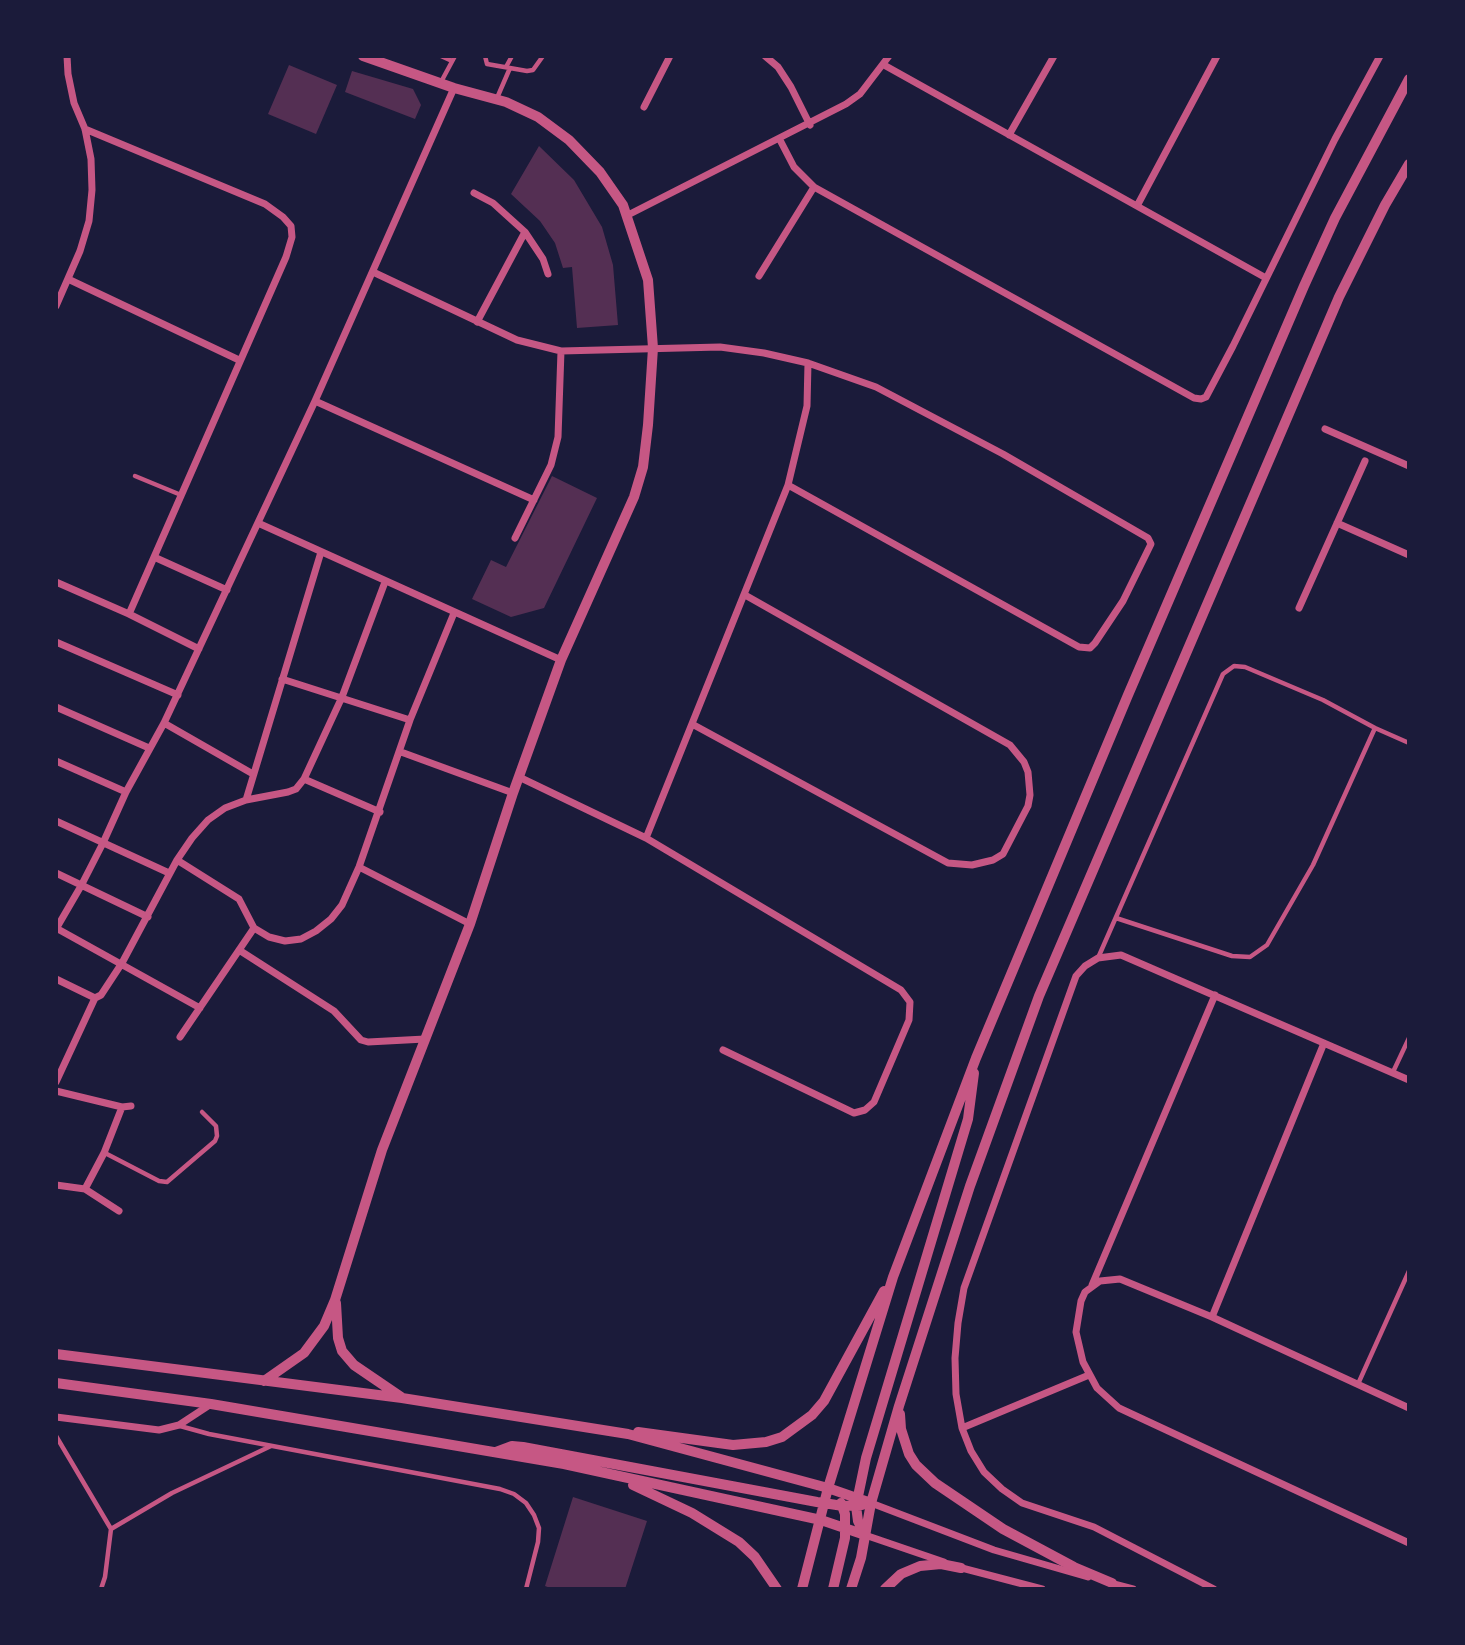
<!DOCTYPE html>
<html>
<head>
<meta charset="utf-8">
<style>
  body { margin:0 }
  #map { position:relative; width:1465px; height:1645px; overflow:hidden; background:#1b1b3a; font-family:"Public Sans",sans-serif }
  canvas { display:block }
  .frame { position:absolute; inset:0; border:58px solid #1b1b3a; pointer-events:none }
</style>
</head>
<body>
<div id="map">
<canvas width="1465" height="1645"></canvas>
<div class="frame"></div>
</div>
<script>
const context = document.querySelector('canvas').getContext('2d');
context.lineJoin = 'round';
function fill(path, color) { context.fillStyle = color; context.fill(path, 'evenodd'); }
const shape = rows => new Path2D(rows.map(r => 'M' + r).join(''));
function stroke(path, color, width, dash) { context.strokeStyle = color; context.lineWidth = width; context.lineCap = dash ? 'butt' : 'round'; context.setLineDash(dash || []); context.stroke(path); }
fill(shape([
  [289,65,337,85,316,134,268,114],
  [352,71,413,89,421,105,415,119,345,92],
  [539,146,574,180,602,227,613,265,618,325,577,328,572,267,563,268,555,243,540,221,511,194],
  [552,476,597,498,544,608,511,617,472,599,491,560,506,567],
  [573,1497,647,1521,625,1589,553,1589,545,1586]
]), '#542f53');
stroke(shape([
  [441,56,452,61],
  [485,56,487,64,527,71,533,70,543,56],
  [506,67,512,56],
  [441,82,455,56],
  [497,98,510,68],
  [135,476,181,495],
  [1375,728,1409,743],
  [1098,958,1223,674,1234,666,1245,667,1323,700,1375,728,1313,865,1267,945,1250,957,1232,956,1116,918],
  [1393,1072,1409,1038],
  [105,1153,159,1181,167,1182,215,1141,217,1136,216,1126,202,1112],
  [1358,1384,1409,1271],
  [180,1426,209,1434,500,1489,514,1494,526,1503,534,1515,539,1528,538,1542,526,1589],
  [56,1436,111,1529,105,1577,101,1589],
  [111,1529,172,1493,271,1446]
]), '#c65784', 4.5);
stroke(shape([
  [765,56,778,67,791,87,810,125],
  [884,65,1266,278],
  [644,107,670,56],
  [85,129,265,204,283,217,291,226,292,237,286,257,129,614],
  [1009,135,1054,56],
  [780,140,794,167,814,187,1194,398,1201,399,1206,397,1233,346,1335,139,1380,56],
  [474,193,493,203,525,232,543,259,548,274],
  [1137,206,1217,56],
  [626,216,846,104,860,94,889,56],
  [373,272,517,340,561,351,720,347,764,353,808,363,876,387,1003,454,1148,538,1151,544,1123,601,1095,643,1090,648,1079,647,788,485],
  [759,276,814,187],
  [68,279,239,360],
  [56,306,80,251,89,221,92,190,91,159,85,129,74,103,68,74,67,56],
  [477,322,525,232],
  [315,401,534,500],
  [1325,429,1409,466],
  [258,523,561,660],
  [1337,523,1409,555],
  [515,538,551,465,558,437,561,351],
  [154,557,227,590],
  [56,582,129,614,199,649],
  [1299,608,1365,461],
  [56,642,178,695],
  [282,679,410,720],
  [56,707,149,748],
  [164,723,253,774],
  [692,724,948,863,972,865,993,860,1003,854,1028,806,1030,795,1028,772,1024,762,1010,745,745,595],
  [401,752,513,793],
  [56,761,126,792],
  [519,777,646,838,901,990,910,1002,909,1020,874,1102,865,1110,854,1113,723,1050],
  [304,779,380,812],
  [246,800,321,552],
  [56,821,169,873],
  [646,838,788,485,807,406,808,363],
  [177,860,239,899,254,928],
  [359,867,470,924],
  [56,873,148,917],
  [56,928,200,1008],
  [56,929,81,886,103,843,126,792,164,723,315,401,454,88],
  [239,950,334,1011,361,1040,368,1042,425,1039],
  [56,979,95,998],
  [95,998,101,995,122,963,177,860,192,838,208,820,225,808,246,800,288,792,296,789,304,779,342,697,385,582],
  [180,1037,254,928,269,937,285,941,301,939,316,931,331,919,342,905,359,867,410,720,454,613],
  [56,1082,95,998],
  [56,1091,122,1107,131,1106],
  [56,1185,85,1189,119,1211],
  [85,1189,104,1153,122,1107],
  [1092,1285,1215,995],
  [1212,1317,1324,1043],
  [1409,1408,1212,1317,1120,1279,1100,1281,1085,1292,1081,1301,1076,1332,1083,1362,1097,1388,1119,1408,1409,1543],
  [56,1417,159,1430,179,1425,211,1404],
  [962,1428,1089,1375],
  [871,1503,994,1550,1088,1577],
  [865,1535,944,1562],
  [958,1567,1042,1589],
  [1110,1583,1133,1589],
  [1214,1589,1094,1527,1022,1503,1002,1489,984,1472,971,1451,962,1428,956,1394,955,1358,958,1323,964,1288,1076,976,1085,966,1098,958,1121,955,1409,1080]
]), '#c65784', 7);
stroke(shape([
  [336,1303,338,1338,342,1351,354,1365,401,1397],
  [56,1354,402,1398,628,1434,828,1488,871,1503],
  [264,1381,304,1353,324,1326,335,1300,382,1150,470,924,513,793,561,660,634,497,643,467,648,425,653,348,648,280,623,205,600,172,569,140,538,117,506,102,454,88,363,56],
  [56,1383,211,1404,564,1464,821,1520,865,1535],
  [900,1414,901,1429,909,1454,916,1465,935,1483,1003,1529,1074,1567,1112,1583],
  [638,1432,733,1445,766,1442,782,1437,812,1415,824,1401,884,1291],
  [496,1452,512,1446,523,1447,817,1502,843,1506,862,1505],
  [633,1485,692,1513,739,1542,755,1557,777,1589],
  [865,1535,858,1521,856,1506,866,1458,968,1119,974,1073],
  [802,1589,828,1488,893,1277,976,1058,1128,695,1304,286,1335,218,1409,79],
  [833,1589,845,1538,845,1514,841,1503],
  [851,1589,861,1558,871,1503,899,1406,970,1186,1039,996,1339,297,1385,205,1409,164],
  [885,1589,901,1574,920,1566,941,1564,961,1568]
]), '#c65784', 10);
</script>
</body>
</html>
